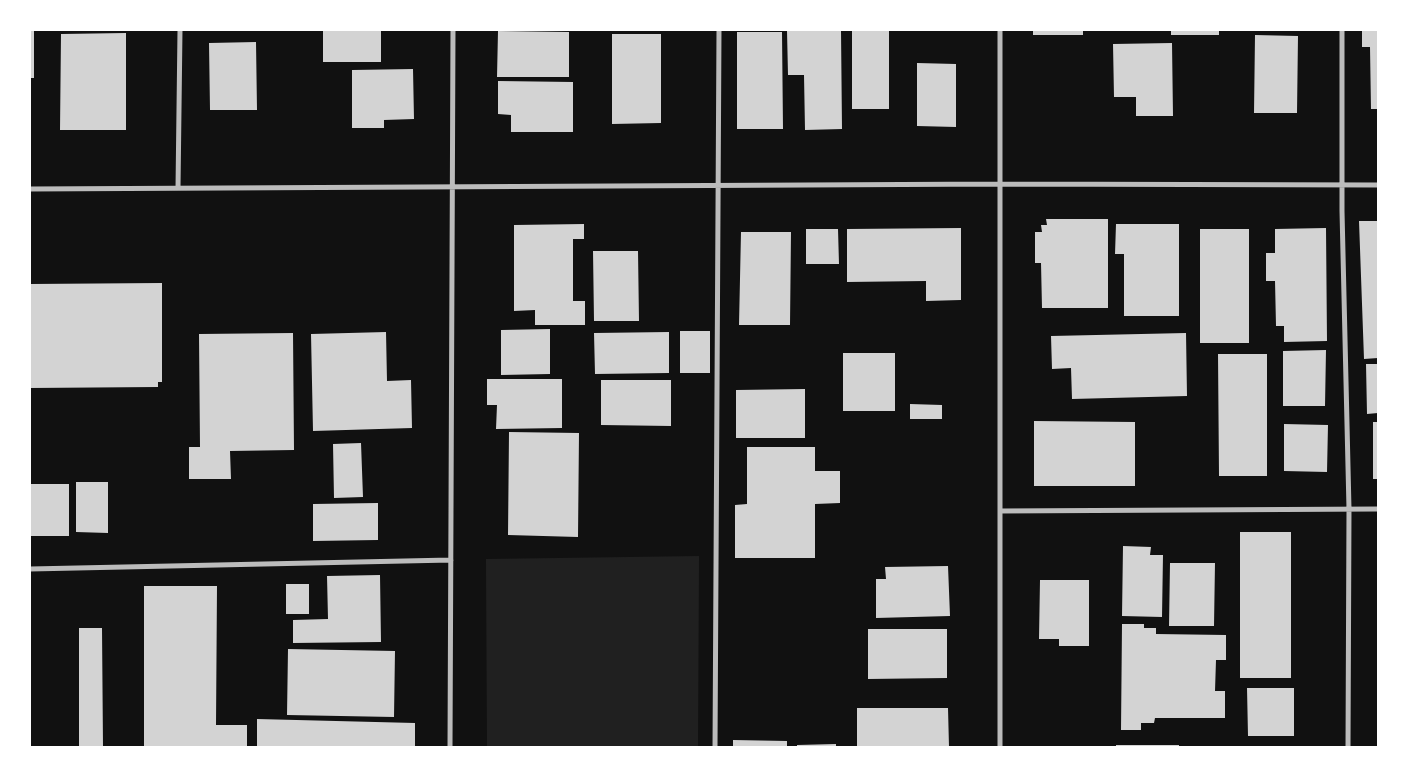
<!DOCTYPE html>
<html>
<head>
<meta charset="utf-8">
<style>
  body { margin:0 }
  #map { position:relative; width:1408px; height:777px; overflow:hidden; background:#111; font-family:"Work Sans",sans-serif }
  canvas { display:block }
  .frame { position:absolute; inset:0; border:31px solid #fff; pointer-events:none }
</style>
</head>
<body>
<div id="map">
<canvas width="1408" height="777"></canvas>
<div class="frame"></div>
</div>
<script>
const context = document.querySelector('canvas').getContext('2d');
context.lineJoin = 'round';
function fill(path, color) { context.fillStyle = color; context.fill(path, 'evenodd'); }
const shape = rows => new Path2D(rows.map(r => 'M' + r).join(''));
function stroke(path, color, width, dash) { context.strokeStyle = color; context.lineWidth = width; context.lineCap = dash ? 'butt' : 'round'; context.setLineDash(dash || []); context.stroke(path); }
fill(shape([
  [699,556,698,747,487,747,486,559]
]), '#202020');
fill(shape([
  [30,30,34,30,34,78,30,78],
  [323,30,381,30,381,62,323,62],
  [820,30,841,30,842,129,805,130,804,75,788,75,787,31],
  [1033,30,1083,30,1083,35,1033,35],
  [1171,30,1219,30,1219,35,1171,35],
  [1362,30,1378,30,1378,109,1371,109,1370,47,1362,47],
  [498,31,569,32,569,77,497,77],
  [852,31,889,31,889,109,852,109],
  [737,32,782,32,783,129,737,129],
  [126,33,126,130,60,130,61,34],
  [612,34,661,34,661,123,612,124],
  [1255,35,1298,36,1297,113,1254,113],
  [256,42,257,110,210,110,209,43],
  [1172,43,1173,116,1136,116,1136,97,1114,97,1113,44],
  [917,63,956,64,956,127,917,126],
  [413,69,414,119,384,120,384,128,352,128,352,70],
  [498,81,573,82,573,132,511,132,511,115,498,114],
  [1046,219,1108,219,1108,308,1042,308,1041,263,1035,263,1035,232,1042,232,1041,225,1047,225],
  [1359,221,1378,221,1378,358,1364,359],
  [584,224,584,239,573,239,573,301,585,301,585,325,535,325,535,310,514,311,514,225],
  [1116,224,1179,224,1179,316,1124,316,1124,254,1115,254],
  [961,228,961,300,926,301,926,281,847,282,847,229],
  [1326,228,1327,341,1284,342,1284,326,1276,326,1275,281,1266,281,1266,253,1275,253,1275,229],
  [806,229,838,229,839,264,806,264],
  [1200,229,1249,229,1249,343,1200,343],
  [741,232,791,232,790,325,739,325],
  [593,251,638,251,639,321,594,321],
  [162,283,162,382,158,382,158,387,30,388,30,284],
  [550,329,550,374,501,375,501,330],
  [680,331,710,331,710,373,680,373],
  [386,332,387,381,411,380,412,428,313,431,311,334],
  [669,332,669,373,595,374,594,333],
  [293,333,294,450,230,451,231,479,189,479,189,447,200,447,199,334],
  [1186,333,1187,396,1072,399,1071,368,1052,369,1051,336],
  [1326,350,1325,406,1283,406,1283,351],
  [843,353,895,353,895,411,843,411],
  [1218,354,1267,354,1267,476,1219,476],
  [1366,364,1378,364,1378,413,1367,414],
  [487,379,562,379,562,428,496,429,497,405,487,405],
  [601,380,671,380,671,426,601,425],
  [805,389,805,438,736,438,736,390],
  [910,404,942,405,942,419,910,419],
  [1034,421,1135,422,1135,486,1034,486],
  [1373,422,1378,422,1378,479,1373,479],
  [1284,424,1328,425,1327,472,1284,471],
  [509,432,579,433,578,537,508,535],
  [361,443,363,497,334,498,333,444],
  [747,447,815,447,815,471,840,471,840,503,815,504,815,558,735,558,735,505,747,504],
  [76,482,108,482,108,533,76,532],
  [30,484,69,484,69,536,30,536],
  [378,503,378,540,313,541,313,504],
  [1240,532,1291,532,1291,678,1240,678],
  [1123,546,1151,547,1150,555,1163,555,1162,617,1122,616],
  [1170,563,1215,563,1214,626,1169,626],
  [948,566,950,616,876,618,876,579,886,579,885,567],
  [380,575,381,642,293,643,293,620,328,619,327,576],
  [1040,580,1089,580,1089,646,1059,646,1059,639,1039,639],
  [286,584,309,584,309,614,286,614],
  [144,586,217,586,216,725,247,725,247,747,144,747],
  [1122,624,1144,624,1144,628,1156,628,1156,634,1226,635,1226,660,1216,660,1215,691,1225,691,1225,718,1155,718,1154,723,1141,723,1141,730,1121,730],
  [79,628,102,628,103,747,79,747],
  [868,629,947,629,947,678,868,679],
  [288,649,395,651,394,717,287,715],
  [1247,688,1294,688,1294,736,1248,736],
  [857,708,948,708,949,747,857,747],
  [257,719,415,723,415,747,257,747],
  [733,740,787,741,787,747,733,747],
  [836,744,836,747,797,747,797,745],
  [1116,745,1179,745,1179,747,1116,747]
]), '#d3d3d3');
stroke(shape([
  [1342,30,1342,211,1349,509,1348,747],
  [178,188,180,30],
  [30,189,999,184,1378,185],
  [1000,511,1378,509],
  [30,569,451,560],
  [450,747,453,30],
  [715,747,719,30],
  [1000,747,1000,30]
]), '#bcbcbc', 5);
</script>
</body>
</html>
